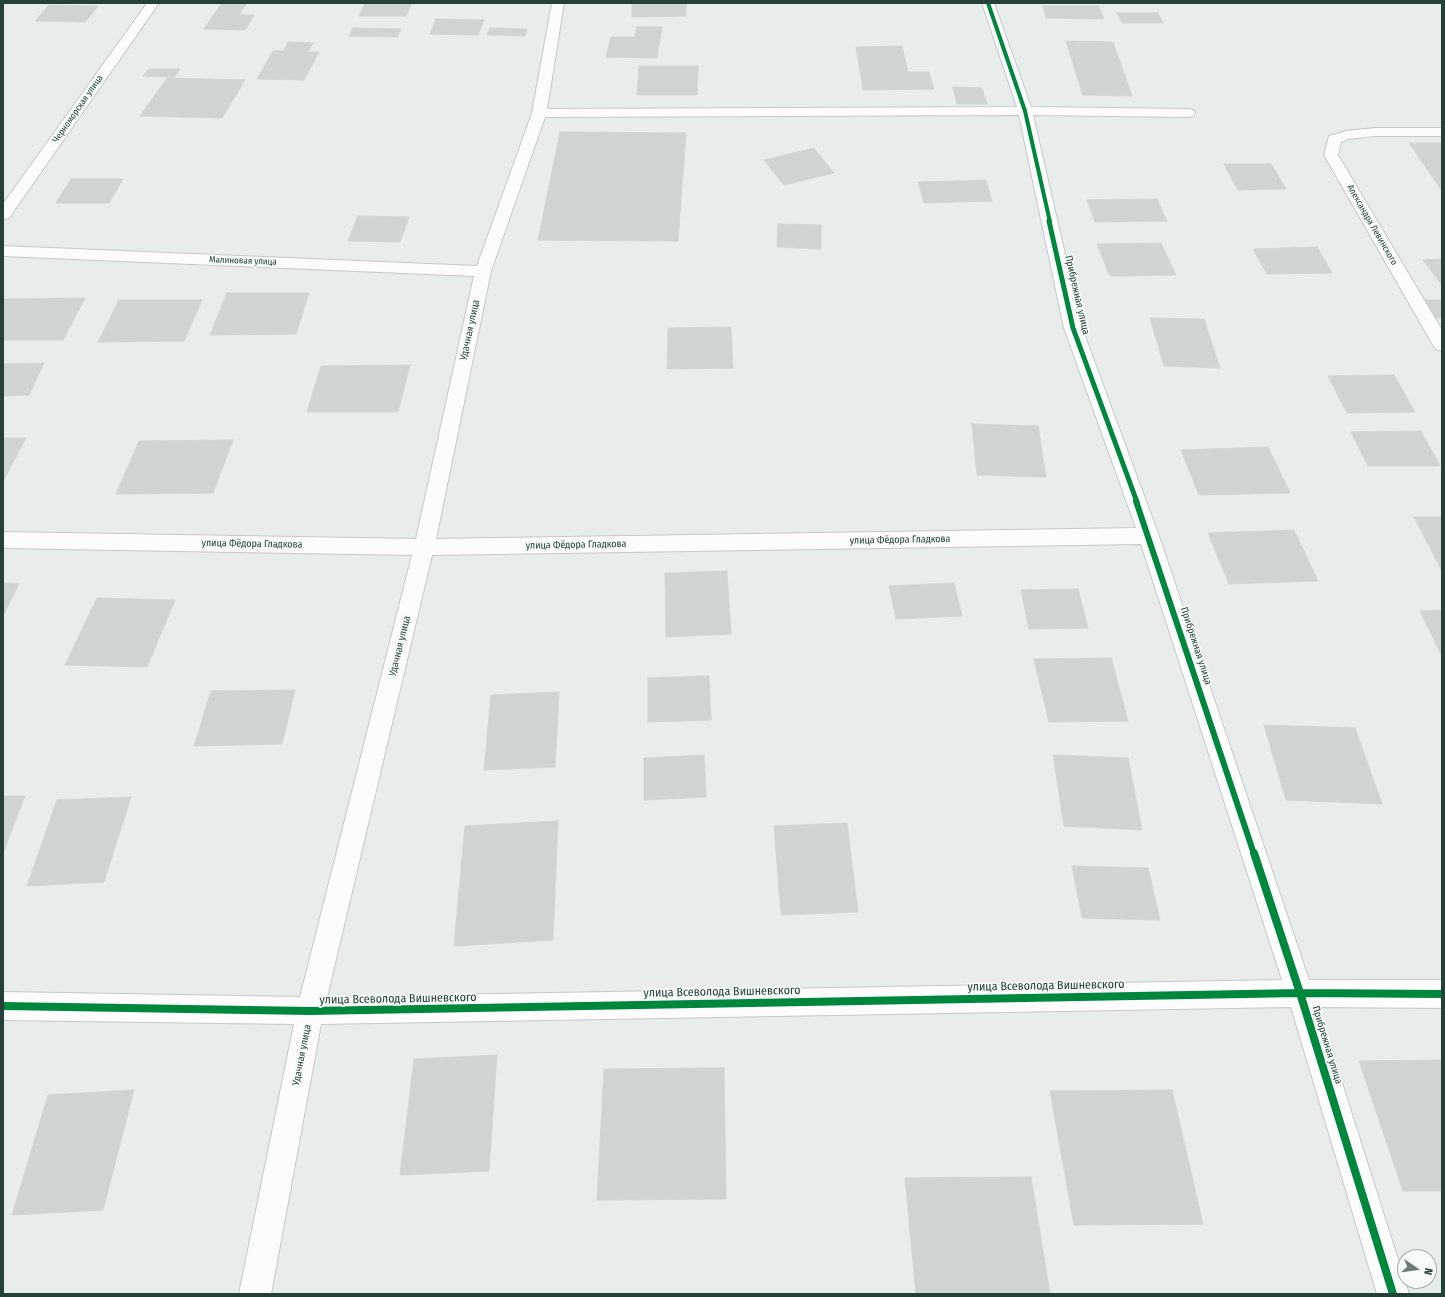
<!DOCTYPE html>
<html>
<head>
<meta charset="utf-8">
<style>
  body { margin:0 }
  #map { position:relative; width:1445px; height:1297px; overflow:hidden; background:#e8ecea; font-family:"Fira Sans Condensed",sans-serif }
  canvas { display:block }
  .frame { position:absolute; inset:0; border:4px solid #254038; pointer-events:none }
  .north { position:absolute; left:1397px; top:1249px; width:40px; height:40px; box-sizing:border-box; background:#f6faf8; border:1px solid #a2b0ab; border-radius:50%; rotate:103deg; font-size:11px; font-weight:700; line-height:16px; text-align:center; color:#254038 }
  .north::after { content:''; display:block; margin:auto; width:14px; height:18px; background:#697c76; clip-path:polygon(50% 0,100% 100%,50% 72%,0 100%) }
</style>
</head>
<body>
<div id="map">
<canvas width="1445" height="1297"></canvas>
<div class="frame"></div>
<div class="north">N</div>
</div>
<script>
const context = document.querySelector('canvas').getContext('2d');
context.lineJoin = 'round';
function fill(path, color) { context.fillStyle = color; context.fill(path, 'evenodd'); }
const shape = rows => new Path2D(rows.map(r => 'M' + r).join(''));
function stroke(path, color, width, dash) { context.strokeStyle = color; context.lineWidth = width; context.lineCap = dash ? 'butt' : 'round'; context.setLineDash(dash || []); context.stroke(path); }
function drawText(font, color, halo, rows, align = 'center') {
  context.font = font + ' "Fira Sans Condensed",sans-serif'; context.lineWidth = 3.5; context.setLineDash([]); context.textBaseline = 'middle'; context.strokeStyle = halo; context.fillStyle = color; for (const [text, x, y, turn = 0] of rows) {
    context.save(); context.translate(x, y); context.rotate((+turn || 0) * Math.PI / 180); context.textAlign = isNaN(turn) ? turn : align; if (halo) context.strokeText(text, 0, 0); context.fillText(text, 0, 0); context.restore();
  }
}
const building = shape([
  [222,3,247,3,239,15,254,15,245,30,204,29,222,3],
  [365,3,412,3,406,16,359,16,365,3],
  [632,3,686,3,686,16,632,17,632,3],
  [49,5,98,6,85,22,35,21,49,5],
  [1043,6,1099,6,1104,19,1046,18,1043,6],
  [1117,13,1158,13,1163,23,1122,23,1117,13],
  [436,19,484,20,478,35,430,34,436,19],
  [637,27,662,27,657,58,606,57,611,37,635,37,637,27],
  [353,28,401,29,397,37,349,36,353,28],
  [490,28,527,29,525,36,487,35,490,28],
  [1066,41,1113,42,1132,96,1083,95,1066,41],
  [288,42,313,43,308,52,319,52,304,80,257,79,273,51,283,51,288,42],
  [902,46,908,72,929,72,934,89,863,90,856,47,902,46],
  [639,66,698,66,697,95,637,95,639,66],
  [149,69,180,69,175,77,143,76,149,69],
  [167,78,245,80,222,118,140,116,167,78],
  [953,87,982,88,987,104,957,104,953,87],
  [560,132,686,133,678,241,538,240,560,132],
  [1409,143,1442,143,1442,191,1409,143],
  [814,148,834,173,784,185,764,160,814,148],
  [1224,164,1271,164,1286,189,1238,190,1224,164],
  [71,179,123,179,109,203,56,203,71,179],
  [986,180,992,201,924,203,918,182,986,180],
  [1157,199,1167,221,1095,222,1087,200,1157,199],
  [358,216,409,217,400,242,348,241,358,216],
  [778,224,821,225,821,249,777,247,778,224],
  [1161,243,1176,275,1110,276,1097,244,1161,243],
  [1317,247,1332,273,1267,274,1253,249,1317,247],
  [1442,259,1442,285,1423,260,1442,259],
  [227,293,309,293,296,334,210,335,227,293],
  [85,298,63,340,3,340,3,299,85,298],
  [119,300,202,300,184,341,98,342,119,300],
  [1425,300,1442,300,1442,318,1435,318,1425,300],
  [1150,318,1204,319,1220,368,1164,366,1150,318],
  [731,327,733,368,667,369,668,328,731,327],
  [44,363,29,395,3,396,3,364,44,363],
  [410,365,398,412,307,412,321,366,410,365],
  [1394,375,1415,412,1347,413,1328,376,1394,375],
  [972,424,1038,426,1046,477,977,475,972,424],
  [1421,431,1440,466,1368,466,1351,432,1421,431],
  [3,438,26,438,3,481,3,438],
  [233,440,213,493,116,494,139,441,233,440],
  [1268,447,1290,493,1199,495,1181,450,1268,447],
  [1414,517,1442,517,1442,571,1414,517],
  [1294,530,1318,581,1229,584,1208,533,1294,530],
  [727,571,731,634,666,637,665,573,727,571],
  [3,583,19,584,3,616,3,583],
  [954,583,962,616,896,619,889,586,954,583],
  [1078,589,1088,628,1029,629,1021,590,1078,589],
  [97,598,175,600,147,667,65,665,97,598],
  [1442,610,1442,656,1420,611,1442,610],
  [1111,658,1128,721,1049,722,1034,659,1111,658],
  [709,676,711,720,648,722,648,678,709,676],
  [295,690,282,744,194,746,211,691,295,690],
  [559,692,555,767,484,770,491,695,559,692],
  [1264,725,1355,728,1382,804,1286,800,1264,725],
  [704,755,706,797,644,800,644,758,704,755],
  [1053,755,1128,758,1142,830,1064,826,1053,755],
  [3,796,25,796,3,853,3,796],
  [131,797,104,882,27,886,57,800,131,797],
  [558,821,553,940,454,946,465,826,558,821],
  [847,823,858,912,781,915,774,826,847,823],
  [1072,866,1148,868,1160,920,1082,918,1072,866],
  [497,1055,489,1171,400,1175,414,1059,497,1055],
  [1442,1060,1442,1191,1403,1191,1359,1061,1442,1060],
  [724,1068,726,1199,597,1200,604,1069,724,1068],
  [134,1090,103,1210,12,1215,48,1095,134,1090],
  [1172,1090,1203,1224,1074,1225,1050,1091,1172,1090],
  [1031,1177,1050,1294,916,1294,905,1178,1031,1177]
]);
fill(building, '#cfd3d1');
stroke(building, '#d0d5d3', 1);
const minor = shape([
  [147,3,159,3,9,218,3,220,3,204,147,3],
  [552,3,564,3,547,109,1017,107,982,3,994,3,1031,107,1188,109,1193,110,1195,113,1193,116,1188,117,1033,115,1082,328,1159,536,1309,980,1442,980,1442,1008,1318,1007,1409,1294,1377,1294,1291,1007,321,1024,271,1294,239,1294,294,1024,3,1020,3,992,300,997,412,555,3,548,3,532,416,539,474,276,3,256,3,246,477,266,532,113,552,3],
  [1019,115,1064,328,1136,528,436,539,491,271,545,117,1019,115],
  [1141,544,1282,980,327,997,432,555,1141,544],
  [1375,128,1442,128,1442,136,1375,136,1348,139,1341,142,1338,155,1442,330,1442,351,1436,349,1433,345,1324,155,1329,136,1346,131,1375,128]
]);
stroke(minor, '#c5c9c7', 2);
fill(minor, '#fcfcfc');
stroke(shape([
  [988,3,1025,111,1050,222]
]), '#00873e', 4);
stroke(shape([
  [1049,221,1073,328,1137,502]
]), '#00873e', 5);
stroke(shape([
  [1136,501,1254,854]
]), '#00873e', 6);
stroke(shape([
  [1254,853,1300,993,1393,1294],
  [3,1006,310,1011,1300,993,1442,994]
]), '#00873e', 8);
drawText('9px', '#254038', '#f6faf8', [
  ["Черноморская улица",78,109,-55],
  ["Александра Левинского",1372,225,60],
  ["Малиновая улица",243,261,2]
]);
drawText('10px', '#254038', '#f6faf8', [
  ["Прибрежная улица",1077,295,77],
  ["Удачная улица",470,330,-78],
  ["улица Фёдора Гладкова",900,540,-1],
  ["улица Фёдора Гладкова",252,544,1],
  ["улица Фёдора Гладкова",576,545,-1],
  ["Удачная улица",400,646,-76],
  ["Прибрежная улица",1196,646,72],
  ["Прибрежная улица",1327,1045,73],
  ["Удачная улица",302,1055,-79]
]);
drawText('12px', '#254038', '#f6faf8', [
  ["улица Всеволода Вишневского",1046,986,-1],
  ["улица Всеволода Вишневского",722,992,-1],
  ["улица Всеволода Вишневского",398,999,-1]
]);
</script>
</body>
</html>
